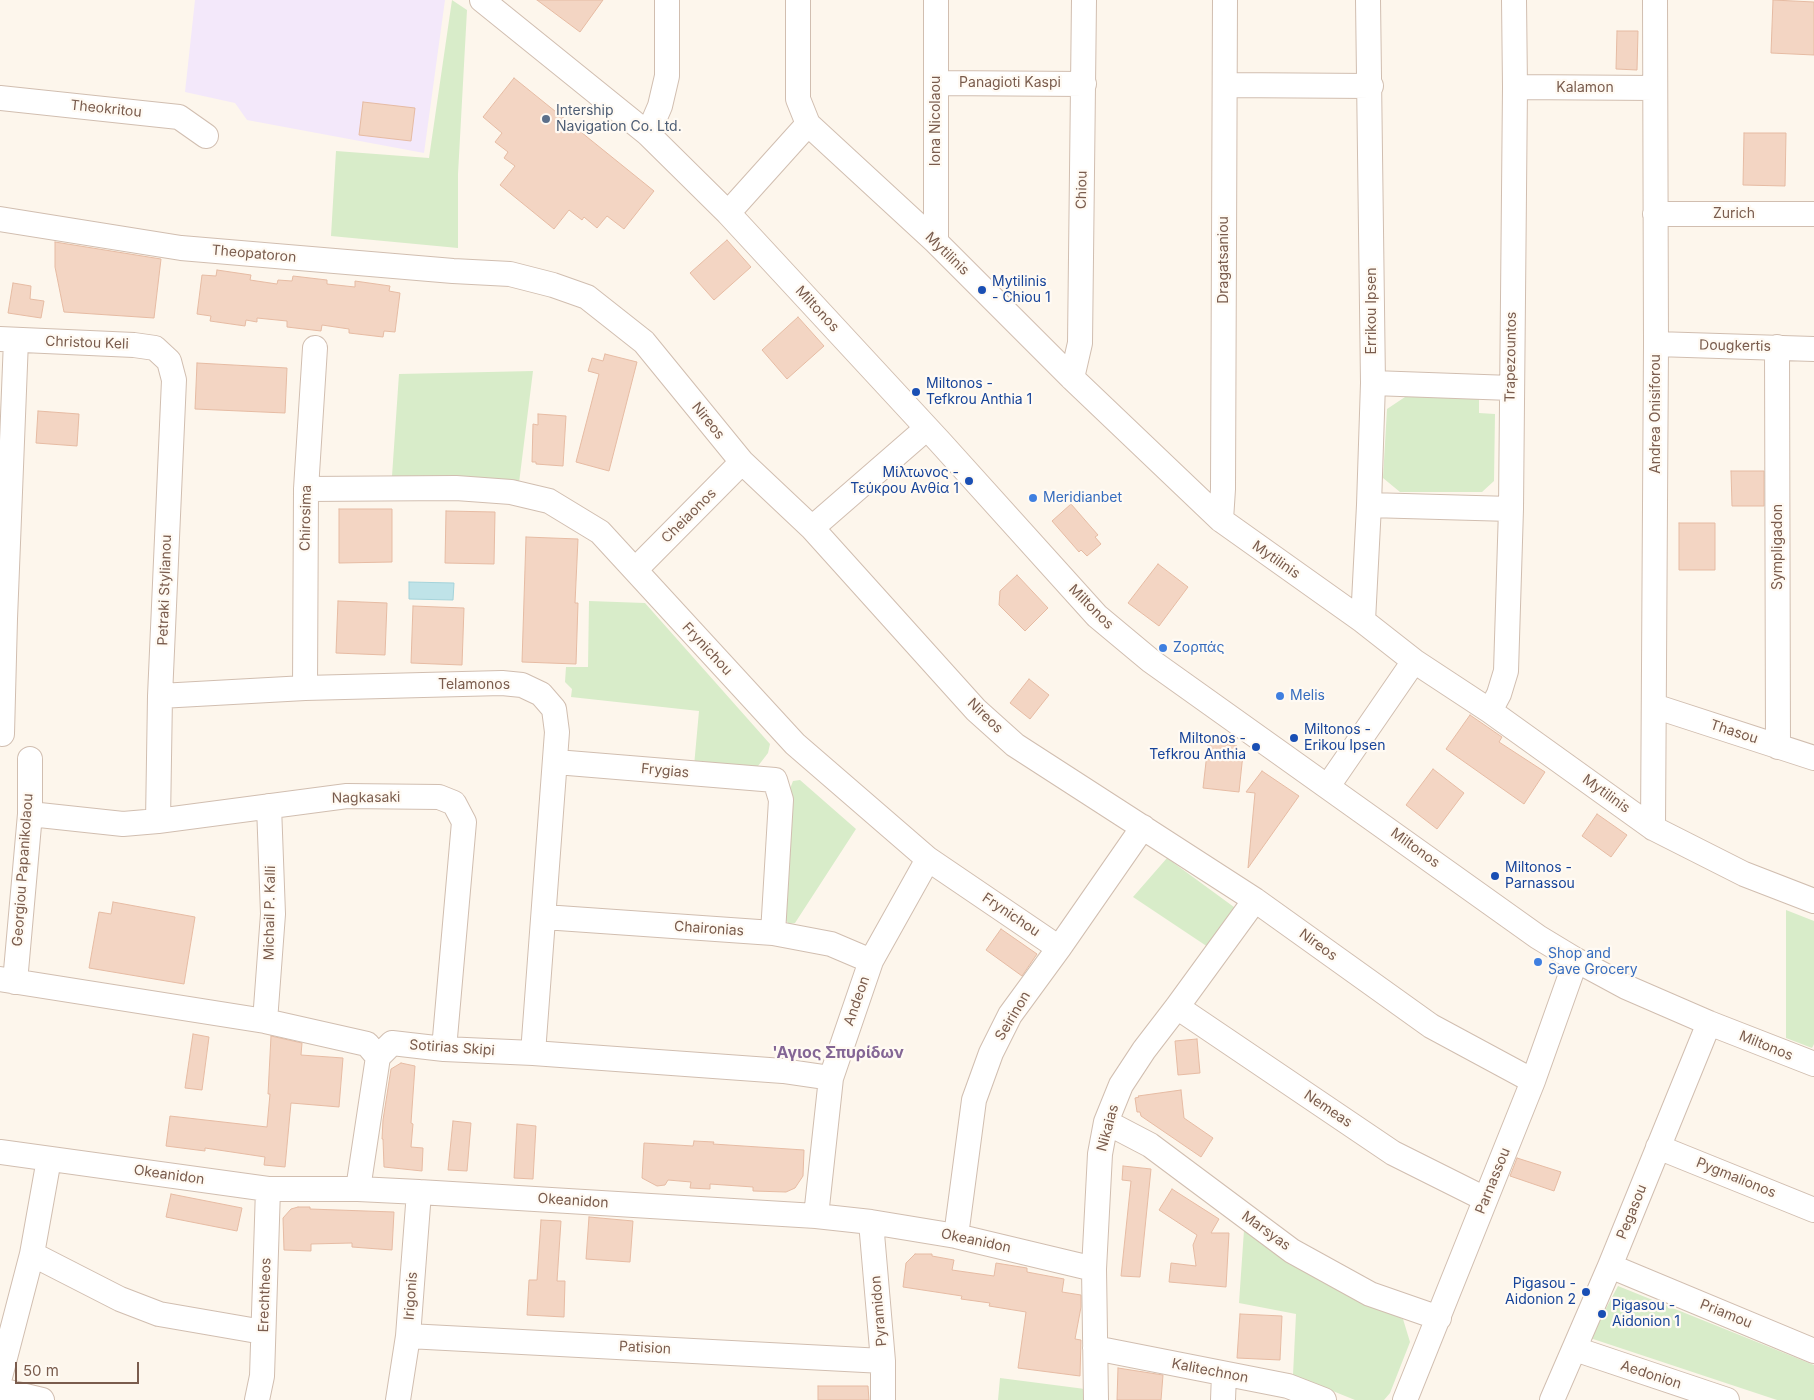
<!DOCTYPE html>
<html>
<head>
<meta charset="utf-8">
<style>
  body { margin:0 }
  #map { position:relative; width:1814px; height:1400px; overflow:hidden; background:#fdf6ec; font-family:Inter,sans-serif }
  canvas { display:block }
  .scale { position:absolute; left:15px; top:1362px; width:124px; height:22px; box-sizing:border-box; border:2px solid #7a5c4d; border-top:0; padding-left:6px; font-size:15px; line-height:18px; white-space:nowrap; color:#7a5c4d; -webkit-text-stroke:4px #fffaf3; paint-order:stroke }
</style>
</head>
<body>
<div id="map">
<canvas width="1814" height="1400"></canvas>
<div class="scale">50 m</div>
</div>
<script>
const context = document.querySelector('canvas').getContext('2d');
context.lineJoin = 'round';
function fill(path, color) { context.fillStyle = color; context.fill(path, 'evenodd'); }
const shape = rows => new Path2D(rows.map(r => 'M' + r).join(''));
function stroke(path, color, width, dash) { context.strokeStyle = color; context.lineWidth = width; context.lineCap = dash ? 'butt' : 'round'; context.setLineDash(dash || []); context.stroke(path); }
function drawText(font, color, halo, rows, align = 'center') {
  context.font = font + ' Inter,sans-serif'; context.lineWidth = 4.5; context.setLineDash([]); context.textBaseline = 'middle'; context.strokeStyle = halo; context.fillStyle = color; for (const [text, x, y, turn = 0] of rows) {
    context.save(); context.translate(x, y); context.rotate((+turn || 0) * Math.PI / 180); context.textAlign = isNaN(turn) ? turn : align; if (halo) context.strokeText(text, 0, 0); context.fillText(text, 0, 0); context.restore();
  }
}
fill(shape([
  [195,0,445,0,424,153,247,120,235,103,185,92]
]), '#f3e8fa');
fill(shape([
  [452,0,467,10,458,174,458,248,331,236,336,151,429,158],
  [533,371,519,483,392,476,399,374],
  [1479,396,1479,413,1495,414,1494,481,1482,492,1400,492,1383,478,1387,409,1405,397],
  [589,601,645,603,770,744,768,753,758,766,747,770,694,766,699,711,571,697,572,689,565,682,566,667,588,667],
  [800,780,856,829,795,923,789,924,784,918,788,794,793,781],
  [1167,858,1238,910,1214,951,1133,897],
  [1786,910,1814,921,1814,1044,1812,1048,1786,1038],
  [1244,1230,1298,1268,1403,1319,1410,1342,1390,1393,1384,1400,1355,1400,1293,1375,1296,1314,1239,1303],
  [1618,1286,1814,1365,1814,1400,1777,1400,1590,1338],
  [1000,1378,1085,1389,1085,1400,998,1400]
]), '#d8ecc9');
const water = shape([
  [409,582,454,583,453,600,409,599,409,582]
]);
fill(water, '#bfe3e8');
stroke(water, '#a5d3da', 1);
const building = shape([
  [537,0,603,0,580,32,537,0],
  [1773,0,1814,2,1814,55,1771,53,1773,0],
  [1617,31,1638,31,1637,70,1616,69,1617,31],
  [514,78,654,191,624,229,607,216,597,228,584,217,582,220,569,210,554,229,500,185,515,166,504,158,508,152,495,142,502,133,483,117,514,78],
  [363,102,415,108,411,141,359,135,363,102],
  [1744,133,1786,133,1785,186,1743,185,1744,133],
  [727,240,751,267,714,300,690,273,727,240],
  [55,242,161,259,154,318,64,312,55,267,55,242],
  [217,270,251,275,250,280,277,284,278,280,292,281,293,276,327,280,327,284,355,287,355,281,390,286,389,291,400,293,395,332,384,331,383,337,349,333,349,329,322,325,321,331,287,327,287,321,257,318,257,322,246,320,245,326,210,321,211,316,197,314,202,275,216,276,217,270],
  [13,283,31,286,30,299,44,301,41,318,8,313,13,283],
  [798,317,824,346,787,379,762,350,798,317],
  [605,354,637,362,609,471,576,462,599,374,588,371,592,358,603,361,605,354],
  [197,363,287,368,285,413,195,409,197,363],
  [38,411,79,414,77,446,36,443,38,411],
  [538,414,566,416,563,466,536,464,536,462,532,462,533,424,538,425,538,414],
  [1731,471,1764,471,1764,506,1732,506,1731,471],
  [1071,504,1098,535,1095,537,1101,544,1087,556,1081,550,1079,552,1052,521,1071,504],
  [339,509,392,509,392,562,339,563,339,509],
  [446,511,495,512,494,564,445,563,446,511],
  [1679,523,1715,523,1715,570,1679,570,1679,523],
  [526,537,578,539,575,603,578,603,576,664,522,662,526,537],
  [1158,564,1188,587,1159,626,1128,603,1158,564],
  [1017,575,1048,608,1025,631,999,605,1000,591,1017,575],
  [338,601,387,603,385,655,336,653,338,601],
  [413,606,464,608,462,665,411,663,413,606],
  [1029,679,1049,695,1030,719,1010,703,1029,679],
  [1470,715,1502,737,1499,742,1545,772,1524,804,1446,749,1470,715],
  [1209,736,1229,738,1228,745,1237,746,1236,753,1243,754,1239,792,1203,788,1209,736],
  [1433,769,1464,793,1437,829,1406,805,1433,769],
  [1262,771,1299,796,1248,868,1255,793,1246,792,1262,771],
  [1597,814,1627,835,1611,857,1582,836,1597,814],
  [113,902,195,917,184,984,89,968,99,912,111,914,113,902],
  [1001,929,1037,954,1022,976,986,950,1001,929],
  [193,1034,209,1037,202,1090,185,1088,193,1034],
  [271,1036,302,1043,301,1055,343,1058,339,1107,291,1103,285,1167,264,1165,265,1157,205,1148,205,1151,166,1146,170,1116,267,1127,270,1094,268,1094,271,1036],
  [1197,1039,1200,1073,1178,1075,1175,1041,1197,1039],
  [401,1063,415,1066,411,1123,413,1124,411,1147,423,1148,422,1171,384,1167,383,1139,382,1139,383,1120,391,1069,401,1063],
  [1181,1090,1184,1118,1213,1138,1201,1157,1141,1116,1140,1112,1137,1112,1135,1098,1139,1097,1138,1096,1181,1090],
  [453,1121,471,1123,467,1171,448,1170,453,1121],
  [517,1124,536,1126,533,1179,514,1178,517,1124],
  [694,1141,714,1142,713,1144,804,1150,803,1176,795,1188,786,1192,753,1191,753,1187,710,1184,710,1189,690,1188,691,1182,668,1180,665,1185,657,1186,642,1178,644,1143,693,1146,694,1141],
  [1517,1158,1561,1172,1554,1191,1510,1176,1517,1158],
  [1123,1166,1151,1169,1140,1277,1121,1276,1131,1181,1122,1180,1123,1166],
  [1172,1189,1219,1219,1211,1233,1229,1233,1226,1287,1169,1282,1171,1263,1196,1266,1193,1245,1197,1235,1159,1210,1172,1189],
  [171,1194,242,1208,237,1231,166,1217,171,1194],
  [298,1207,310,1207,310,1209,394,1212,392,1250,352,1247,352,1243,311,1244,311,1251,284,1250,283,1218,291,1209,298,1207],
  [589,1217,633,1221,630,1262,586,1259,589,1217],
  [541,1220,561,1221,557,1281,565,1281,564,1317,527,1315,529,1280,537,1280,541,1220],
  [915,1254,932,1254,932,1256,954,1260,952,1270,994,1276,996,1263,1027,1268,1027,1272,1064,1279,1062,1292,1081,1295,1081,1307,1075,1339,1081,1340,1080,1376,1018,1368,1026,1312,989,1306,990,1303,961,1299,962,1296,903,1287,906,1263,915,1254],
  [1240,1314,1282,1316,1280,1360,1237,1358,1240,1314],
  [1118,1368,1163,1375,1161,1400,1117,1400,1118,1368],
  [818,1386,868,1386,869,1400,818,1400,818,1386]
]);
fill(building, '#f3d5c3');
stroke(building, '#e6bba3', 1);
const minor = shape([
  [482,0,648,134,728,213,940,442,1097,616,1151,661,1538,937,1576,960,1626,987,1709,1023,1814,1064],
  [798,0,798,99,808,124,936,242,1072,378,1221,520,1363,621,1414,661,1490,711,1653,828,1744,874,1814,901],
  [936,83,1084,84],
  [1225,85,1371,86],
  [1515,87,1655,88],
  [0,98,179,117,206,136],
  [648,134,660,106,667,76,667,0],
  [728,213,808,124],
  [1655,214,1814,214],
  [0,219,181,248,453,271,510,274,553,285,587,297,644,342,742,462,812,528,976,710,1015,745,1255,900,1431,1026,1533,1081],
  [936,242,936,0],
  [0,339,134,345,155,348,169,361,174,380,160,696,158,821],
  [1656,344,1814,349],
  [1777,347,1778,747],
  [1072,378,1080,343,1084,0],
  [1373,383,1511,388],
  [306,489,456,488,511,492,549,501,600,532,795,744,928,859,1059,948],
  [1369,505,1511,509],
  [1221,520,1223,489,1225,0],
  [812,528,927,428],
  [635,570,742,462],
  [1363,621,1369,505,1373,383,1368,0],
  [305,688,306,489,315,348],
  [160,696,305,688,502,683,522,685,541,694,554,709,557,732,533,1053],
  [1654,706,1814,758],
  [1490,711,1499,694,1506,671,1511,509,1515,87,1514,0],
  [2,734,5,619,16,340],
  [556,762,775,780,781,800,773,933],
  [1328,786,1414,661],
  [30,814,123,824,158,821,347,796,439,797,454,803,464,822,444,1049],
  [1653,828,1656,344,1655,0],
  [544,917,773,933,831,944,871,961],
  [0,979,265,1021,367,1044,378,1057],
  [15,982,30,814,30,759],
  [1177,1007,1393,1153,1485,1199],
  [265,1021,273,914,269,806],
  [378,1057,392,1043,444,1049,533,1053,783,1071,831,1078],
  [1106,1122,1150,1145,1292,1251,1370,1294,1439,1318],
  [1658,1147,1814,1210],
  [0,1152,268,1189,358,1189,419,1192,816,1216,871,1222,956,1236,1094,1269],
  [358,1189,378,1057],
  [816,1216,831,1078,871,961,928,859],
  [871,1222,883,1361,883,1400],
  [956,1236,974,1100,991,1053,1010,1015,1059,948,1143,827],
  [32,1254,120,1299,159,1314,263,1332],
  [1610,1266,1814,1351],
  [408,1336,883,1361],
  [1095,1348,1288,1386,1324,1400],
  [1575,1349,1727,1400],
  [0,1377,32,1254,49,1159],
  [0,1390,42,1400],
  [257,1400,262,1376,268,1189],
  [398,1400,408,1336,419,1192],
  [1096,1400,1094,1269,1100,1154,1106,1122,1121,1085,1144,1050,1177,1007,1255,900],
  [1223,1400,1224,1374],
  [1405,1400,1533,1081,1576,960],
  [1552,1400,1610,1266,1709,1023]
]);
stroke(minor, '#d1beb0', 26);
stroke(minor, '#fff', 24);
for (const [x, y, r, color] of [
  [546,119,5,"#5c6f8a"],
  [982,290,5,"#1a4fb4"],
  [916,392,5,"#1a4fb4"],
  [969,481,5,"#1a4fb4"],
  [1033,498,5,"#3f7fe0"],
  [1163,648,5,"#3f7fe0"],
  [1280,696,5,"#3f7fe0"],
  [1294,738,5,"#1a4fb4"],
  [1256,747,5,"#1a4fb4"],
  [1495,876,5,"#1a4fb4"],
  [1538,962,5,"#3f7fe0"],
  [1586,1292,5,"#1a4fb4"],
  [1602,1314,5,"#1a4fb4"]
]) { const dot = new Path2D(); dot.arc(x, y, r, 0, 2 * Math.PI); context.fillStyle = color; context.fill(dot); stroke(dot, '#fffaf3', 2); }
drawText('14px', '#7a5c4d', '#fffaf3', [
  ["Panagioti Kaspi",1010,83],
  ["Kalamon",1585,88],
  ["Theokritou",106,109,6],
  ["Iona Nicolaou",936,121,-90],
  ["Chiou",1082,190,-89],
  ["Zurich",1734,214],
  ["Theopatoron",254,254,5],
  ["Mytilinis",947,254,44],
  ["Dragatsaniou",1224,260,-90],
  ["Miltonos",817,309,47],
  ["Errikou Ipsen",1372,311,-90],
  ["Christou Keli",87,343,2],
  ["Dougkertis",1735,346,1],
  ["Trapezountos",1511,357,-89],
  ["Andrea Onisiforou",1656,414,-90],
  ["Nireos",708,421,51],
  ["Cheiaonos",689,516,-45],
  ["Chirosima",306,518,-89],
  ["Sympligadon",1778,547,-90],
  ["Mytilinis",1276,560,35],
  ["Petraki Stylianou",165,590,-88],
  ["Miltonos",1091,607,45],
  ["Frynichou",707,649,47],
  ["Telamonos",474,685],
  ["Nireos",985,716,44],
  ["Thasou",1734,732,18],
  ["Frygias",665,771,5],
  ["Mytilinis",1606,794,36],
  ["Nagkasaki",366,798,-1],
  ["Miltonos",1415,848,36],
  ["Georgiou Papanikolaou",23,870,-86],
  ["Michail P. Kalli",270,913,-89],
  ["Frynichou",1011,915,34],
  ["Chaironias",709,929,4],
  ["Nireos",1318,945,36],
  ["Andeon",857,1001,-71],
  ["Seirinon",1013,1016,-59],
  ["Miltonos",1766,1046,22],
  ["Sotirias Skipi",452,1048,4],
  ["Nemeas",1328,1109,34],
  ["Nikaias",1108,1128,-75],
  ["Okeanidon",169,1175,8],
  ["Pygmalionos",1736,1178,22],
  ["Parnassou",1493,1181,-68],
  ["Okeanidon",573,1201,4],
  ["Pegasou",1632,1212,-68],
  ["Marsyas",1266,1231,36],
  ["Okeanidon",976,1241,12],
  ["Erechtheos",265,1295,-88],
  ["Irigonis",411,1296,-86],
  ["Pyramidon",879,1311,-95],
  ["Priamou",1726,1314,22],
  ["Patision",645,1348,3],
  ["Kalitechnon",1210,1371,11],
  ["Aedonion",1651,1375,18]
]);
drawText('14px', '#4e5e75', '#fffaf3', [
  ["Intership",556,111],
  ["Navigation Co. Ltd.",556,127]
], 'left');
drawText('14px', '#164399', '#fffaf3', [
  ["Mytilinis",992,282],
  ["- Chiou 1",992,298],
  ["Miltonos -",926,384],
  ["Tefkrou Anthia 1",926,400],
  ["Μίλτωνος -",959,473,"right"],
  ["Τεύκρου Ανθία 1",959,489,"right"],
  ["Miltonos -",1304,730],
  ["Erikou Ipsen",1304,746],
  ["Miltonos -",1246,739,"right"],
  ["Tefkrou Anthia",1246,755,"right"],
  ["Miltonos -",1505,868],
  ["Parnassou",1505,884],
  ["Pigasou -",1576,1284,"right"],
  ["Aidonion 2",1576,1300,"right"],
  ["Pigasou -",1612,1306],
  ["Aidonion 1",1612,1322]
], 'left');
drawText('14px', '#366cbe', '#fffaf3', [
  ["Meridianbet",1043,498],
  ["Ζορπάς",1173,648],
  ["Melis",1290,696],
  ["Shop and",1548,954],
  ["Save Grocery",1548,970]
], 'left');
drawText('bold 16px', '#846695', '#fffaf3', [
  ["'Αγιος Σπυρίδων",838,1053]
]);
</script>
</body>
</html>
